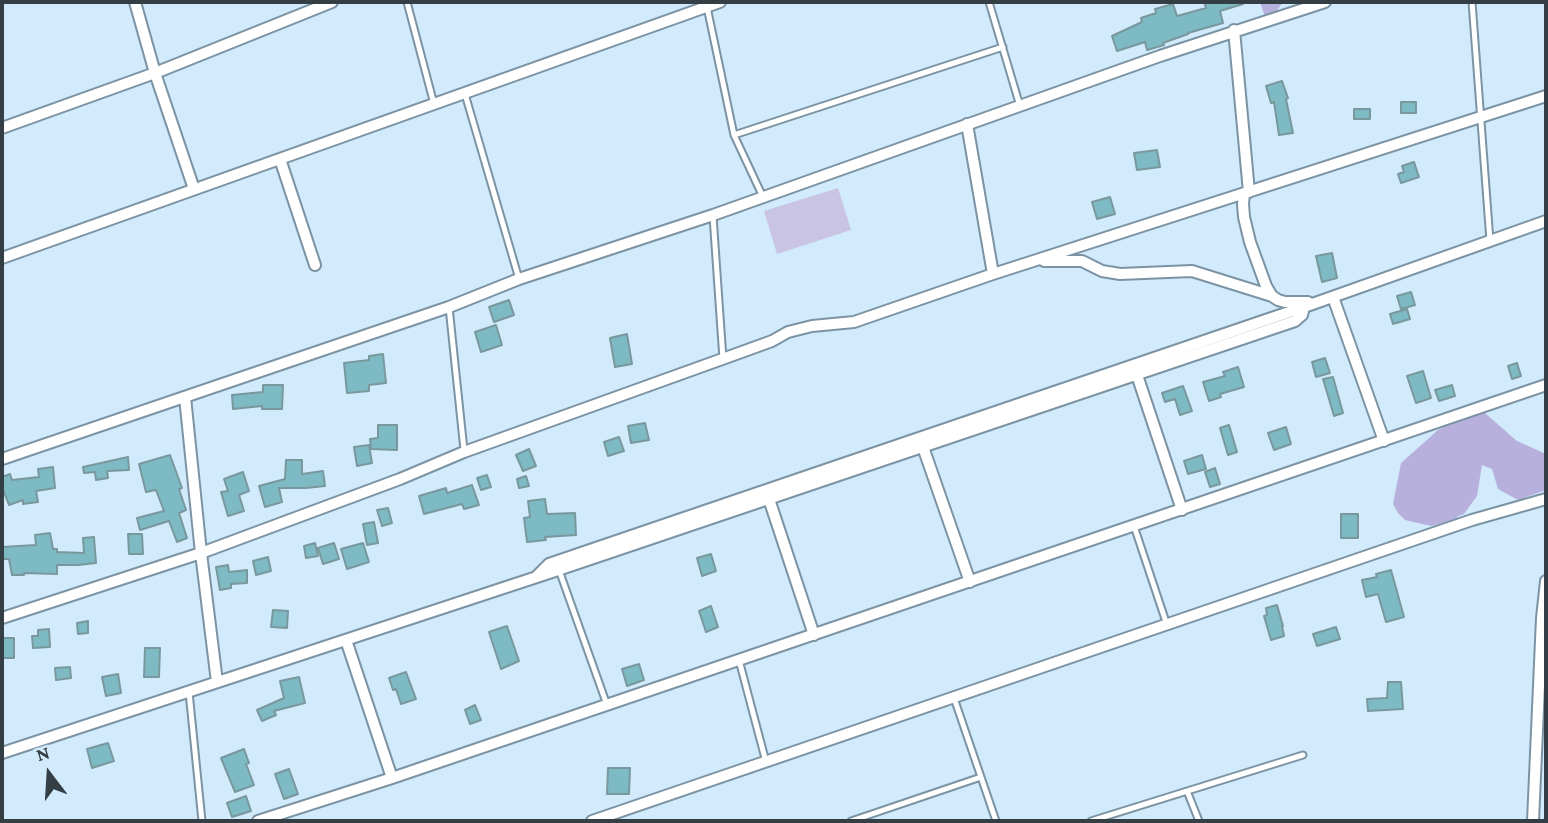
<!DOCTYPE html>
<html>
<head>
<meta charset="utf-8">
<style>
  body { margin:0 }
  #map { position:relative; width:1548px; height:823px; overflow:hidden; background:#d1ebfc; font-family:"Crimson Pro",serif }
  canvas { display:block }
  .frame { position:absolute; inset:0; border:4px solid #343e45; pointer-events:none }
  .north { position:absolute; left:14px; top:739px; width:70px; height:70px; -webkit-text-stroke:5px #d1ebfc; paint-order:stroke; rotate:343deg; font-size:19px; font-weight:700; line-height:28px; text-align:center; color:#343e45 }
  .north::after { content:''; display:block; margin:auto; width:24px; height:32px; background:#343e45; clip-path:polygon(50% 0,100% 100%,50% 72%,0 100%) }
</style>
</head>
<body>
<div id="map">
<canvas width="1548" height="823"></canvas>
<div class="frame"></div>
<div class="north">N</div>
</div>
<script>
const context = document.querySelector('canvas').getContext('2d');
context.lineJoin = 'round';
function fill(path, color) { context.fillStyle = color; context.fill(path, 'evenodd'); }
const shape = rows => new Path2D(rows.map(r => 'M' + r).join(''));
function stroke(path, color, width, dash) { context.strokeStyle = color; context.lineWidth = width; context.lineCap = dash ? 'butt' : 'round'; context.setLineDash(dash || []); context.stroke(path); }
fill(shape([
  [838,188,851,230,777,254,764,211]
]), '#c9c3e4');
fill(shape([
  [1260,2,1283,2,1269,22,1266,20],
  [1485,413,1517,441,1546,454,1546,490,1518,500,1498,489,1492,469,1482,465,1477,496,1464,514,1456,517,1460,518,1431,526,1405,520,1398,513,1393,504,1401,463,1438,430,1465,416]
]), '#b8b0dc');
const building = shape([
  [1204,2,1243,2,1243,4,1220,11,1223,23,1188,33,1188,34,1163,43,1164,45,1147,50,1145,42,1117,51,1112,36,1142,22,1141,18,1156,13,1155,9,1173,4,1177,16,1206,8,1204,2],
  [1282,81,1288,98,1286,99,1293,133,1279,135,1274,102,1271,103,1266,86,1282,81],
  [1401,102,1416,102,1416,113,1401,113,1401,102],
  [1354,109,1370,109,1370,119,1354,119,1354,109],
  [1157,150,1160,167,1137,170,1134,153,1157,150],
  [1414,162,1419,177,1401,183,1398,174,1404,172,1402,166,1414,162],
  [1110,197,1115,214,1097,219,1092,202,1110,197],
  [1332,253,1337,278,1322,282,1316,256,1332,253],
  [1411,292,1415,305,1401,309,1397,296,1411,292],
  [509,300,514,315,494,322,489,307,509,300],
  [1407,309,1410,319,1393,324,1390,314,1407,309],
  [496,325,502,345,481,352,475,332,496,325],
  [627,334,632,364,615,367,610,338,627,334],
  [383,354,386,383,369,385,369,391,347,393,344,363,369,360,369,356,383,354],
  [1325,358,1330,373,1316,377,1312,362,1325,358],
  [1517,363,1521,376,1512,379,1508,366,1517,363],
  [1238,367,1244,387,1220,394,1221,397,1209,401,1203,382,1225,376,1223,372,1238,367],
  [1423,371,1431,398,1416,403,1407,376,1423,371],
  [1333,377,1343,413,1334,416,1323,379,1333,377],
  [263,385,283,385,282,409,262,409,262,406,233,409,232,395,263,392,263,385],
  [1452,385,1455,396,1439,401,1435,390,1452,385],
  [1183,386,1192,411,1180,415,1175,399,1165,402,1162,393,1183,386],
  [645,423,649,440,631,443,628,426,645,423],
  [378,425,397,425,397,450,371,449,370,439,378,438,378,425],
  [1229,425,1237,452,1228,455,1220,428,1229,425],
  [1286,427,1291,444,1274,450,1268,433,1286,427],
  [619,437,624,451,608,456,604,442,619,437],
  [369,445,372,463,357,466,354,447,369,445],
  [529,449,536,466,523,471,516,455,529,449],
  [170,455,182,488,179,489,186,510,179,513,187,538,177,542,169,521,140,530,137,518,164,511,156,490,146,492,139,464,170,455],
  [1202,455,1206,469,1188,474,1184,461,1202,455],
  [128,457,129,470,107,471,108,478,96,480,95,472,84,473,83,467,128,457],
  [286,460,302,460,302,474,323,471,325,486,306,488,279,488,282,502,265,507,259,486,285,479,286,460],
  [53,467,55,488,36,491,38,502,23,504,23,500,9,505,2,487,2,477,10,474,12,480,39,477,38,469,53,467],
  [1215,468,1220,484,1210,487,1205,472,1215,468],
  [243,472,249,491,239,495,244,511,228,516,221,492,228,491,224,479,243,472],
  [487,475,491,487,481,490,477,478,487,475],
  [526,476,529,486,519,488,517,479,526,476],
  [472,485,479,505,464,509,462,504,424,514,419,496,446,488,447,493,472,485],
  [545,499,547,514,575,513,576,535,545,537,546,540,527,542,524,518,530,517,528,501,545,499],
  [388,508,392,523,382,526,377,510,388,508],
  [1341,514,1358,514,1358,538,1341,538,1341,514],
  [374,522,378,543,367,545,363,524,374,522],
  [50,533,53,549,57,549,57,552,84,553,83,538,94,537,96,563,78,565,57,565,57,574,24,573,24,575,12,575,9,559,2,559,2,547,36,545,35,535,50,533],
  [128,534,142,534,143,554,129,554,128,534],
  [315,543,318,556,306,558,304,546,315,543],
  [334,543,339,559,323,564,318,548,334,543],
  [363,543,369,562,347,569,341,549,363,543],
  [711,554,716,571,702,576,697,558,711,554],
  [268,557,271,571,256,575,253,561,268,557],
  [228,565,229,572,247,570,247,583,231,584,231,588,220,590,216,567,228,565],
  [1391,570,1404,617,1386,622,1378,594,1366,597,1362,580,1377,577,1376,574,1391,570],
  [1277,605,1283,626,1282,626,1284,636,1271,640,1264,616,1267,615,1266,608,1277,605],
  [711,606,718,627,706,632,699,611,711,606],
  [273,610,288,611,287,628,271,627,273,610],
  [88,621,88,633,78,634,77,623,88,621],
  [507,626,519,661,501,669,489,632,507,626],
  [1336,627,1340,639,1317,646,1313,634,1336,627],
  [49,629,50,647,33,648,32,636,38,636,38,630,49,629],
  [3,638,14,638,14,658,3,658,3,638],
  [145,648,160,648,159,677,144,677,145,648],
  [639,664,644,680,627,686,622,669,639,664],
  [70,667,71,678,56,680,55,668,70,667],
  [406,672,416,699,401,704,396,689,393,690,389,678,406,672],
  [118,674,121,693,106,696,102,677,118,674],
  [299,677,305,703,274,711,276,715,262,721,257,710,284,698,280,681,299,677],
  [1388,682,1401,682,1403,709,1368,711,1367,699,1387,698,1388,682],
  [475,705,481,720,470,724,465,710,475,705],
  [108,743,114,761,92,768,87,749,108,743],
  [244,749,249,763,246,764,254,785,235,792,221,758,244,749],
  [608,768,630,768,629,794,607,794,608,768],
  [289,769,298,794,284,799,275,774,289,769],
  [246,796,251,811,232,817,227,803,246,796]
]);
fill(building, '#7ebac4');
stroke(building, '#79989d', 2);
const lane = shape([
  [407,2,434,104],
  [989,2,1020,106],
  [1472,2,1490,241],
  [707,7,734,135,763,197],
  [465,94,519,279],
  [734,135,1003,47],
  [713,216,723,359],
  [449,307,464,450],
  [1134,526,1167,625],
  [559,570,607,705],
  [739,660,766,762],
  [189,692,202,821],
  [954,698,996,821],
  [1187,791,1199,821],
  [851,821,981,777],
  [1091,821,1303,755]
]);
const street = shape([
  [135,2,155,73,194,189],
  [1234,30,1249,192],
  [967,124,993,274],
  [2,128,155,73,332,2],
  [280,159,315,265],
  [1244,193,1243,204,1244,217,1250,242,1266,286,1272,296,1278,300,1285,302,1308,302],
  [2,258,720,2],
  [1044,261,1082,261,1102,271,1120,274,1192,271,1272,296],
  [1333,297,1384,441],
  [1137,375,1182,510],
  [185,397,201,553,217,682],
  [923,447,970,582],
  [2,459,449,307,519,279,713,215,1160,56,1325,2],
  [769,499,814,635],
  [537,576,549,564,1304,307,1546,221],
  [1546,581,1542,618,1546,618],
  [2,618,201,553,400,479,464,452,739,353,772,341,788,332,812,326,854,322,993,274,1546,96],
  [346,640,392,778],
  [2,753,552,572,1295,321,1302,315,1304,307],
  [258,821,392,778,1546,385],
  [592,821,1472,520,1546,499],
  [1533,821,1542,618]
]);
stroke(lane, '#7c93a3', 9);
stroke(street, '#7c93a3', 14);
stroke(lane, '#fff', 5);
stroke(street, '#fff', 10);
</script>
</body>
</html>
